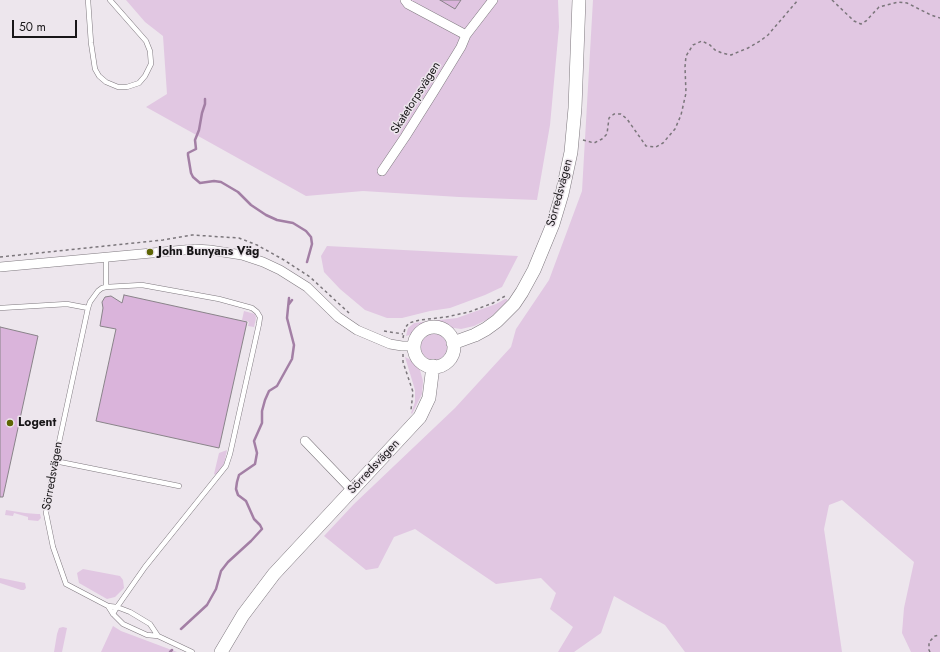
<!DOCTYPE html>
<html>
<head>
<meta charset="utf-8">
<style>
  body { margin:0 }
  #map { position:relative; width:940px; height:652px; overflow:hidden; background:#ede6ed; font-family:Jost,sans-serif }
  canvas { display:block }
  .scale { position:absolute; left:12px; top:20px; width:65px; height:18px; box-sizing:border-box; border:2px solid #181618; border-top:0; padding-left:5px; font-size:12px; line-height:14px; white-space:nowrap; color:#181618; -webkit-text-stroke:3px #ede6ed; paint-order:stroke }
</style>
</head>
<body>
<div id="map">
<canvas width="940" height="652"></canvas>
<div class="scale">50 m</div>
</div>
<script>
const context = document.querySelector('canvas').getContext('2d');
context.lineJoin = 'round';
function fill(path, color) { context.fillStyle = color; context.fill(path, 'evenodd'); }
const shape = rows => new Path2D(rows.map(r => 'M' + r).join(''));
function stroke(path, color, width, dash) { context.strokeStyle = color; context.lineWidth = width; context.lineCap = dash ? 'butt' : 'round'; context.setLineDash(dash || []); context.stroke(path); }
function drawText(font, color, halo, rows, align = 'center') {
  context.font = font + ' Jost,sans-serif'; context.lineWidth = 3; context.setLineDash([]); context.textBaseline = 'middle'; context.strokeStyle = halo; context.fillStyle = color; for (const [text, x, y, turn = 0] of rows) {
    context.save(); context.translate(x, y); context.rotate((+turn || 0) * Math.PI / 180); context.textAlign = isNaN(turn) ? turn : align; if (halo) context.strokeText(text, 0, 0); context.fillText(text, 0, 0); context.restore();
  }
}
fill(shape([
  [126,0,558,0,559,27,550,125,537,200,459,197,363,191,306,196,146,107,167,94,163,36,145,22],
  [593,0,940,0,940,652,911,652,902,633,904,608,914,562,842,500,829,505,824,529,842,652,685,652,665,625,614,596,601,633,574,652,558,652,573,627,550,609,556,593,541,578,496,584,415,529,394,537,378,568,366,570,324,536,354,504,455,408,511,347,516,329,549,280,582,191],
  [327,246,518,256,502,287,485,295,450,308,430,311,402,318,387,318,365,310,340,289,324,272,321,256],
  [505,299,507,299,507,301,495,313,488,319,474,326,461,329,454,328,450,328,441,324,433,323,423,325,412,334,406,336,408,328,414,323,457,318,496,304],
  [244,311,255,314,256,318,254,327,248,326,249,322,242,320],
  '421 347a13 13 0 1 1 26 0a13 13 0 1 1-26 0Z',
  [405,357,413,361,417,366,420,370,423,381,422,394,412,414,411,413,415,402,415,390],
  [227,450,224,464,216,475,214,474,219,453],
  [6,510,25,513,37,514,40,514,41,518,38,521,28,520,28,517,14,513,13,516,5,515],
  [83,569,120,576,123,580,124,588,115,597,107,599,79,583,77,573],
  [0,578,25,583,26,588,24,590,21,590,0,583],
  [113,626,121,631,177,652,101,652],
  [63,627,67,628,62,652,54,652,57,634,59,628]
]), '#e1c7e2');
stroke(shape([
  [205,99,205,104,202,113,199,130,195,140,196,149,188,153,188,155,191,173,193,177,200,183,214,181,221,182,238,192,251,205,266,215,277,220,293,223,306,231,311,237,312,244,307,262],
  [289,304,292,300],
  [181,629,207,605,216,589,221,571,228,562,251,541,262,529,260,525,254,519,246,501,238,495,236,489,237,482,239,475,255,464,257,453,254,441,262,423,262,411,265,400,269,391,277,386,292,359,294,345,287,318,289,298],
  [170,652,172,650]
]), '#a37fa5', 2.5);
const building = shape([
  [440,0,461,0,455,9,440,0],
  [124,295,247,322,219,448,96,421,116,329,100,326,103,308,102,302,105,297,111,296,122,303,124,295],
  [0,327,38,336,3,497,0,497,0,327]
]);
fill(building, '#dab4db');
stroke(building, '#898389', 1);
const lane = shape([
  [88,0,91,43,95,69,99,76,106,82,118,87,127,87,139,83,145,76,151,64,150,51,146,41,110,0],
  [106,257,106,287],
  [0,308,67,304,88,308],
  [55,461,179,486],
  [108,606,113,614,123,624,147,635,158,636,192,652],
  [113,614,117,607,145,567,226,466,230,454,259,324,260,317,257,312,252,308,219,299,142,285,106,287,102,288,98,291,90,302,88,308,55,461,46,513,53,547,66,584,108,606,117,607,130,612,150,624,158,636]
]);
const street = shape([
  [405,0,408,4,466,35,493,0],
  [382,171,405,137,434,91,461,47,466,35],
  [0,267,195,249,210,250,242,255,263,262,280,270,307,287,338,317,357,330,390,344,402,346,414,346],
  [305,441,352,490]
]);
const secondary = shape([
  '414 347a20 20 0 1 1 40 0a20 20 0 1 1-40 0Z',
  [453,343,475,335,486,329,497,321,514,304,522,292,534,270,553,224,562,194,571,152,575,108,579,0],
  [221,652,243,615,274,574,420,417,429,398,433,366]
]);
stroke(lane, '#7f797f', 5.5);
stroke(street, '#7f797f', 10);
stroke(secondary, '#7f797f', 14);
stroke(shape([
  [832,0,854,21,861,24,866,21,879,7,898,2,907,3,931,15,940,18],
  [583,140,594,143,602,139,607,134,609,118,614,114,621,114,627,119,646,146,656,147,663,143,675,129,681,115,686,93,685,67,686,56,693,45,702,41,710,45,715,50,722,53,731,55,748,48,760,41,768,35,798,0],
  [0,257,163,240,192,235,239,238,257,245,284,260,310,277,349,313],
  [384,331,403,334],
  [403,338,405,328,409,323,420,320,446,317,469,312,493,303,507,295],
  [403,354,403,362,413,392,411,410],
  [930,652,929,650,929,642,935,636,940,635]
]), '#7b767b', 1.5, [3, 3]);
stroke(lane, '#fff', 4.5);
stroke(street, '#fff', 9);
stroke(secondary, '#fff', 13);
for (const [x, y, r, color] of [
  [150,252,4,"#5d6503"],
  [10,423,4,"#5d6503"]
]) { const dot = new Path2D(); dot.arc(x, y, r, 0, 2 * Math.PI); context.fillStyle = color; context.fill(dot); stroke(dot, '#ede6ed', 1.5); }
drawText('12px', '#181618', '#ede6ed', [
  ["Skatetorpsvägen",416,98,-58],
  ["Sörredsvägen",560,193,-75],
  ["Sörredsvägen",374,467,-47],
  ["Sörredsvägen",53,476,-80]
]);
drawText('bold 12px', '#181618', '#ede6ed', [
  ["John Bunyans Väg",158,252],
  ["Logent",18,423]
], 'left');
</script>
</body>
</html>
